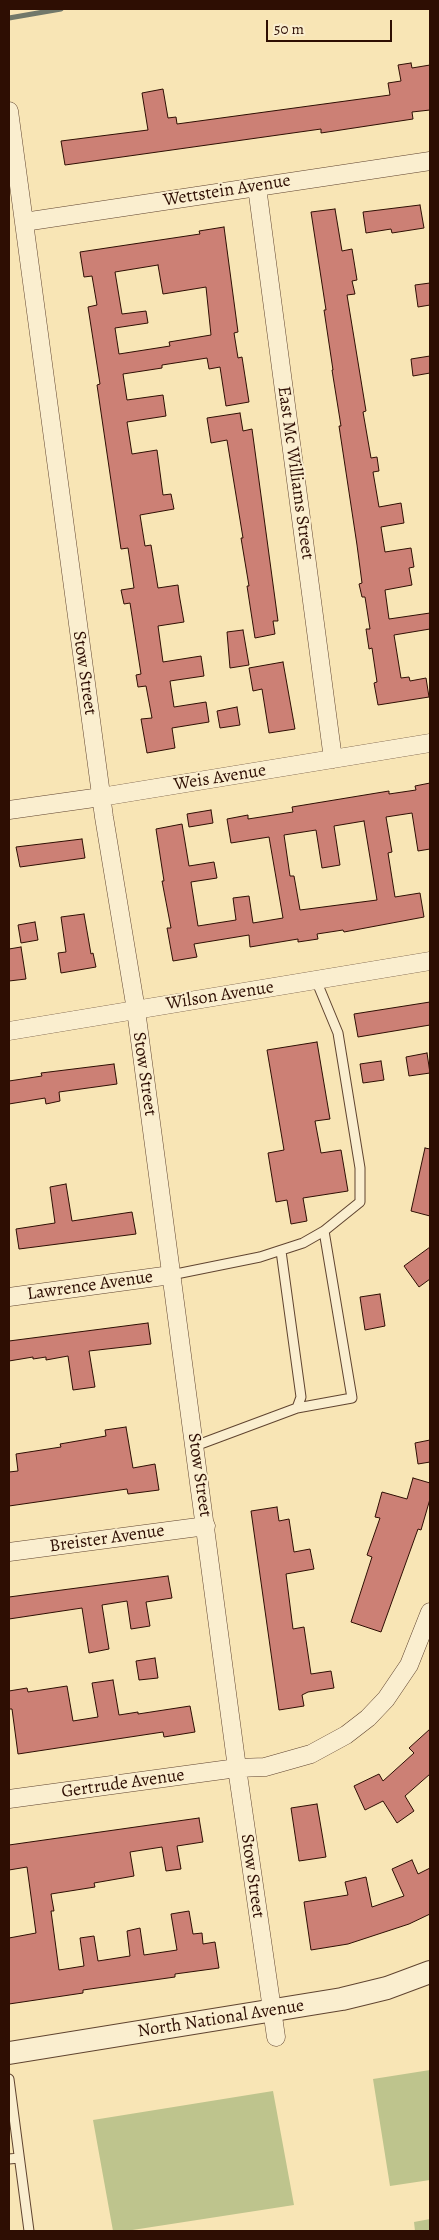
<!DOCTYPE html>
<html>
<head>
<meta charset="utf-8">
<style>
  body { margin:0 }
  #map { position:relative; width:439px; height:2240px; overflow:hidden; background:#f8e5b5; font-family:Alegreya,serif }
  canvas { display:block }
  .frame { position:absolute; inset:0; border:10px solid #2e0e03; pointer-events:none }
  .scale { position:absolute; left:266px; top:20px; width:126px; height:22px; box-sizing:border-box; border:2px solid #2e0e03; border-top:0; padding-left:6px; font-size:15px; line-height:18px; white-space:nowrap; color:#2e0e03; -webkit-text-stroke:4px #faeecf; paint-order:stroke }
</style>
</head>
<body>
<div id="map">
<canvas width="439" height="2240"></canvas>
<div class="frame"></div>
<div class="scale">50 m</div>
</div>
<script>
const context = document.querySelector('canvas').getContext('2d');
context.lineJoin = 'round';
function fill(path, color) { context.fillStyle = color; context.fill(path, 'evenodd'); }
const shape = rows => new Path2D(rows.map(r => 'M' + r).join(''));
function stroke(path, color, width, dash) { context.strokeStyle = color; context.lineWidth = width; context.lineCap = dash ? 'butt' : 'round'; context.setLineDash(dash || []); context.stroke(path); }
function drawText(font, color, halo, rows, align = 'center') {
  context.font = font + ' Alegreya,serif'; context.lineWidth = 4; context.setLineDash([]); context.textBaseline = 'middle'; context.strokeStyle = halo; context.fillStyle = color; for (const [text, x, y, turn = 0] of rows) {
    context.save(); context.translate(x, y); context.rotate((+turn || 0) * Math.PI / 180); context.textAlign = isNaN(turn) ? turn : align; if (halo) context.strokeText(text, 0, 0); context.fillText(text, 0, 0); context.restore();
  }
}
fill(shape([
  [430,2070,430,2180,390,2186,373,2079],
  [273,2091,294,2205,126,2231,113,2231,93,2120],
  [430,2219,430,2231,415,2231,414,2222]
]), '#bec48d');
stroke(shape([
  [9,18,61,9]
]), '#71786a', 5);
const building = shape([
  [411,63,412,68,430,65,430,110,412,112,413,119,321,133,321,129,65,165,61,141,148,130,142,93,163,89,168,118,176,117,177,124,390,95,388,83,401,81,398,65,411,63],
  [420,205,424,228,392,233,391,229,366,233,363,212,420,205],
  [335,209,342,251,352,249,357,280,352,281,355,294,347,295,366,411,363,412,371,458,377,457,379,471,373,472,379,507,401,503,404,523,381,527,385,552,411,548,414,567,409,568,412,585,385,590,389,619,430,613,430,629,394,635,401,678,409,677,410,681,426,678,429,697,378,705,374,683,377,682,372,648,369,649,366,629,370,629,365,597,362,597,359,584,362,583,357,545,339,426,341,426,332,370,333,370,324,310,326,310,311,212,335,209],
  [224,227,238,332,234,333,238,358,242,357,249,402,226,406,220,367,209,369,207,358,162,365,162,368,123,374,127,400,163,395,166,416,127,422,132,454,157,450,163,495,171,494,174,509,140,515,145,546,151,545,158,588,178,585,179,594,184,622,158,626,163,662,201,656,204,676,170,681,174,707,206,702,209,722,172,728,175,748,147,753,141,719,152,718,146,686,138,687,136,675,141,674,130,603,124,604,121,590,134,588,128,548,121,549,97,385,100,384,88,307,97,305,92,276,84,277,80,252,200,234,199,231,224,227],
  [158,265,163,294,206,287,211,335,169,342,170,346,119,354,115,328,148,323,146,311,122,314,115,272,158,265],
  [430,283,430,305,418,307,415,285,430,283],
  [430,356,430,373,413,376,411,359,430,356],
  [240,413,243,431,252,429,278,621,273,621,275,634,255,638,247,586,249,586,241,538,243,538,227,440,211,443,207,418,240,413],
  [243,630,249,665,230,668,227,632,243,630],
  [283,662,295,729,269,733,262,689,253,691,249,668,283,662],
  [237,707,240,725,220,728,217,711,237,707],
  [430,783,430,849,418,851,412,813,386,817,392,852,388,853,395,897,420,893,424,917,344,932,343,930,317,934,318,939,298,942,298,939,250,947,249,935,194,944,197,957,173,961,167,928,171,928,162,881,164,881,156,829,182,824,189,866,214,862,217,878,191,882,198,926,236,920,233,898,249,896,253,923,283,918,269,837,231,843,227,819,248,815,248,819,293,812,292,807,389,791,389,794,416,790,415,786,430,783],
  [364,821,377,900,300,910,294,876,290,876,284,835,316,830,322,868,340,865,334,826,364,821],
  [211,810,213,823,189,827,187,814,211,810],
  [82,839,85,858,20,867,16,847,82,839],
  [84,914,91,954,93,953,96,967,61,973,58,953,66,952,61,917,84,914],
  [35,922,38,940,21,943,18,925,35,922],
  [21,947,26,979,9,981,9,949,21,947],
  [430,1002,430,1025,358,1037,354,1014,430,1002],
  [317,1042,330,1119,315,1121,321,1153,341,1150,348,1191,303,1198,307,1221,291,1224,287,1200,276,1202,268,1153,284,1150,267,1050,317,1042],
  [427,1053,430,1073,409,1076,406,1057,427,1053],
  [381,1061,384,1080,363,1083,360,1064,381,1061],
  [114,1064,117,1084,59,1092,60,1101,46,1104,45,1098,9,1104,9,1081,42,1076,41,1073,114,1064],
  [425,1148,430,1149,430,1216,411,1211,425,1148],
  [66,1184,72,1221,132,1212,136,1234,19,1249,16,1229,55,1223,50,1187,66,1184],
  [430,1247,430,1279,419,1287,404,1266,430,1247],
  [380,1294,385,1326,365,1330,360,1297,380,1294],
  [148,1323,151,1344,89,1351,95,1387,73,1390,68,1356,46,1360,46,1357,33,1359,33,1357,9,1361,9,1341,148,1323],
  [126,1427,133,1468,155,1464,159,1490,128,1494,127,1489,9,1506,9,1472,18,1471,16,1454,61,1447,60,1444,106,1436,105,1430,126,1427],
  [430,1440,430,1462,418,1464,415,1443,430,1440],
  [413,1478,430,1483,430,1499,421,1530,418,1529,381,1632,351,1622,372,1557,367,1555,380,1518,375,1517,382,1492,407,1499,413,1478],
  [277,1507,279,1521,289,1519,294,1552,310,1549,314,1569,286,1574,293,1629,304,1627,311,1674,331,1671,334,1688,308,1692,302,1695,304,1706,279,1710,251,1511,277,1507],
  [168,1576,172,1598,146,1602,150,1626,131,1629,127,1601,102,1605,109,1649,89,1653,82,1608,9,1619,9,1597,168,1576],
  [155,1658,158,1678,139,1680,136,1661,155,1658],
  [113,1680,119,1715,138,1712,138,1714,190,1706,195,1732,164,1737,163,1732,18,1754,12,1709,9,1709,9,1691,27,1688,28,1692,67,1686,73,1721,98,1717,92,1683,113,1680],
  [430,1729,430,1774,405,1796,414,1811,397,1823,383,1801,365,1810,354,1786,379,1774,383,1781,414,1753,409,1748,430,1729],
  [317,1804,326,1857,299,1861,291,1808,317,1804],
  [199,1818,203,1842,177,1846,181,1869,166,1871,162,1847,130,1852,134,1876,94,1883,95,1887,51,1894,54,1911,51,1911,59,1970,84,1966,80,1938,94,1936,98,1961,130,1956,127,1931,140,1928,144,1955,177,1950,171,1914,189,1911,193,1934,202,1933,203,1944,215,1942,219,1968,175,1974,175,1977,83,1990,83,1993,9,2004,9,1938,36,1933,27,1867,9,1870,9,1845,199,1818],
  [412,1860,418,1874,430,1868,430,1914,409,1924,348,1944,311,1950,304,1902,348,1895,345,1882,366,1877,372,1907,404,1896,392,1869,412,1860]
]);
fill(building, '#cc8075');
stroke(building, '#2e0e03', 1);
const service = shape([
  [171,1275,260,1257,303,1243,324,1231,360,1202,360,1168,338,1033,316,980],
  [297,1408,352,1398,324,1231],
  [195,1446,297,1408,301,1397,281,1251],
  [9,2079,29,2231],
  [9,2159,19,2158]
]);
const minor = shape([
  [9,111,104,817,136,1010,237,1768,276,2037],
  [257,187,333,759],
  [24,222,430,161],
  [9,810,101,797,430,743],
  [9,1031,430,961],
  [9,1297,171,1275],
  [9,1552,206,1526],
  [9,1799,237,1768,265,1767,311,1754,346,1735,368,1718,386,1699,409,1665,430,1612]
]);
const tertiary = shape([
  [9,2053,342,1999,387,1988,430,1972]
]);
stroke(service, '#604430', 11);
stroke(minor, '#604430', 19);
stroke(tertiary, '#604430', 24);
stroke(service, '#faeecf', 9);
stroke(minor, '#faeecf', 18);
stroke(tertiary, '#faeecf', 22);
drawText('18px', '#2e0e03', '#faeecf', [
  ["Wettstein Avenue",227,191,-9],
  ["East Mc Williams Street",295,473,82],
  ["Stow Street",84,673,82],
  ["Weis Avenue",220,778,-9],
  ["Wilson Avenue",220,996,-9],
  ["Stow Street",144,1074,82],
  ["Lawrence Avenue",90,1286,-8],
  ["Stow Street",199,1475,82],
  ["Breister Avenue",107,1539,-8],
  ["Gertrude Avenue",123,1784,-8],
  ["Stow Street",252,1876,82],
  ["North National Avenue",221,2019,-9]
]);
</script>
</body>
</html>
